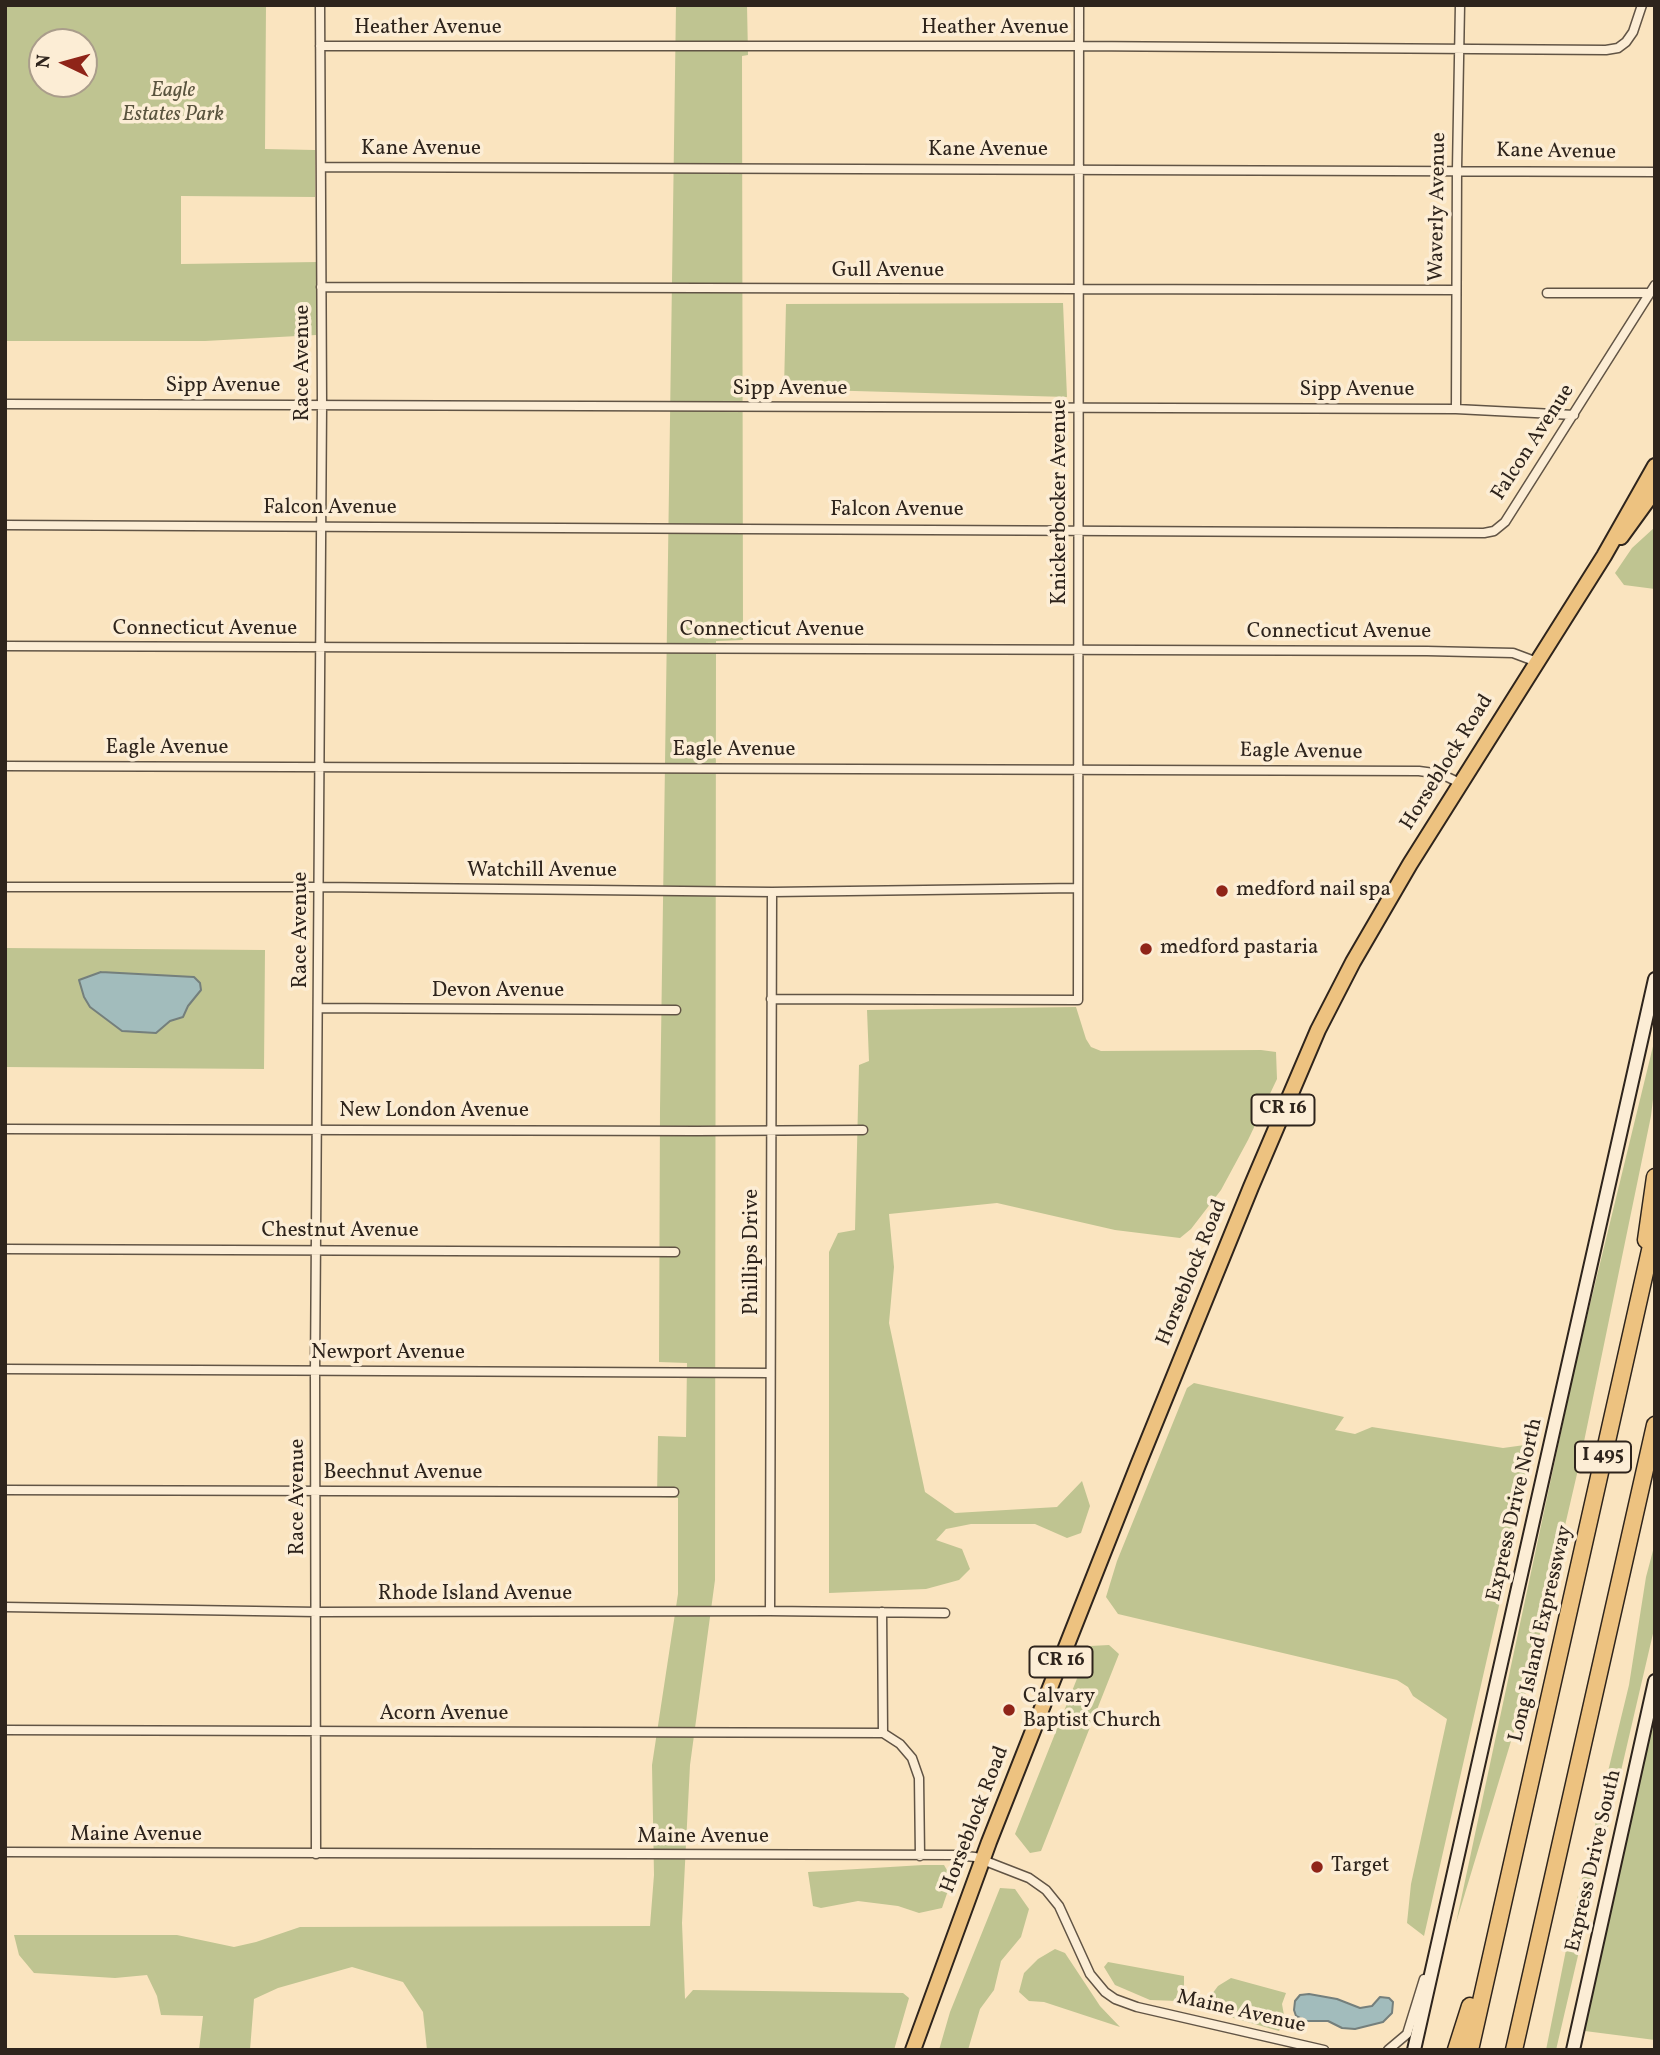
<!DOCTYPE html>
<html>
<head>
<meta charset="utf-8">
<style>
  body { margin:0 }
  #map { position:relative; width:1660px; height:2055px; overflow:hidden; background:#fae4bf; font-family:Vollkorn,serif }
  canvas { display:block }
  .frame { position:absolute; inset:0; border:7px solid #2e241c; pointer-events:none }
  .north { position:absolute; left:28px; top:28px; width:70px; height:70px; box-sizing:border-box; background:#fcedd5; border:2px solid #aa9d8b; border-radius:50%; rotate:275deg; font-size:19px; font-weight:700; line-height:28px; text-align:center; color:#2e241c }
  .north::after { content:''; display:block; margin:auto; width:24px; height:32px; background:#8f2418; clip-path:polygon(50% 0,100% 100%,50% 72%,0 100%) }
</style>
</head>
<body>
<div id="map">
<canvas width="1660" height="2055"></canvas>
<div class="frame"></div>
<div class="north">N</div>
</div>
<script>
const context = document.querySelector('canvas').getContext('2d');
context.lineJoin = 'round';
function fill(path, color) { context.fillStyle = color; context.fill(path, 'evenodd'); }
const shape = rows => new Path2D(rows.map(r => 'M' + r).join(''));
function stroke(path, color, width, dash) { context.strokeStyle = color; context.lineWidth = width; context.lineCap = dash ? 'butt' : 'round'; context.setLineDash(dash || []); context.stroke(path); }
function drawText(font, color, halo, rows, align = 'center') {
  context.font = font + ' Vollkorn,serif'; context.lineWidth = 7; context.setLineDash([]); context.textBaseline = 'middle'; context.strokeStyle = halo; context.fillStyle = color; for (const [text, x, y, turn = 0] of rows) {
    context.save(); context.translate(x, y); context.rotate((+turn || 0) * Math.PI / 180); context.textAlign = isNaN(turn) ? turn : align; if (halo) context.strokeText(text, 0, 0); context.fillText(text, 0, 0); context.restore();
  }
}
fill(shape([
  [5,5,266,5,265,149,315,150,315,197,181,196,181,264,318,262,316,335,205,341,5,341],
  [42,42,84,42,84,84,42,84],
  [676,5,747,5,748,55,742,56,743,640,716,641,715,1580,690,1765,682,1923,685,1999,693,1990,903,1993,909,1998,894,2050,427,2050,423,2012,403,1982,352,1967,278,1988,254,1999,250,2050,199,2050,203,2016,161,2015,157,1996,147,1975,115,1978,34,1973,19,1955,14,1935,177,1935,234,1947,256,1942,300,1927,650,1926,654,1875,652,1765,678,1594,678,1498,657,1497,658,1436,686,1437,687,1363,659,1362,660,1108],
  [1063,303,1067,397,784,389,786,304],
  [1655,527,1655,589,1624,585,1615,573,1632,548],
  [5,948,265,950,264,1069,5,1067],
  [1076,1007,1086,1039,1091,1047,1101,1051,1261,1050,1276,1052,1277,1079,1248,1140,1221,1190,1191,1229,1180,1238,1115,1230,997,1203,889,1214,894,1267,889,1323,925,1492,955,1513,1057,1507,1082,1481,1090,1506,1081,1533,1067,1538,1035,1524,971,1524,946,1529,936,1540,962,1549,970,1569,959,1580,926,1589,829,1593,829,1252,838,1233,855,1230,859,1065,869,1061,867,1010],
  [1655,1038,1655,1082,1651,1116,1580,1461,1528,1685,1456,1923,1576,1362],
  [1194,1383,1344,1417,1335,1430,1355,1434,1372,1427,1503,1448,1532,1444,1533,1456,1424,1936,1407,1923,1411,1884,1447,1719,1413,1696,1408,1687,1397,1680,1118,1614,1106,1597,1117,1561,1187,1388],
  [1655,1543,1655,1625,1556,2050,1546,2050,1572,1920,1629,1685,1646,1577],
  [1109,1645,1119,1654,1041,1851,1030,1853,1015,1834,1090,1646],
  [1655,1702,1655,2040,1577,2030],
  [923,1865,944,1865,952,1879,942,1908,919,1913,898,1906,858,1901,821,1908,813,1906,808,1872],
  [1000,1888,1015,1889,1029,1909,1021,1937,1001,1961,994,1990,980,2009,968,2050,939,2050,950,2012],
  [1055,1949,1065,1953,1100,2006,1120,2027,1044,2002,1029,2001,1019,1992,1024,1973,1038,1959],
  [1108,1962,1184,1976,1184,1990,1178,2001,1150,2000,1115,1985,1104,1967],
  [1231,1978,1286,1993,1282,2004,1285,2021,1279,2031,1216,2013,1212,2006,1212,1994,1218,1986]
]), '#bfc491');
const water = shape([
  [101,972,194,977,200,983,201,990,188,1006,183,1017,170,1021,156,1033,122,1031,90,1007,84,997,79,980,101,972],
  [1309,1994,1337,1999,1360,2008,1372,2006,1380,1997,1389,1998,1393,2002,1392,2013,1383,2022,1355,2029,1342,2028,1328,2021,1306,2021,1296,2016,1294,2010,1295,2001,1300,1995,1309,1994]
]);
fill(water, '#a2bcbc');
stroke(water, '#747f7c', 2);
const minor = shape([
  [320,46,1079,46,1606,50,1618,48,1626,42,1633,32,1642,5],
  [322,167,1655,172],
  [321,287,1456,290],
  [1547,293,1649,293],
  [5,404,1456,409,1574,415],
  [1456,409,1457,169,1460,5],
  [5,525,1484,533,1494,531,1505,522,1655,285],
  [5,646,1427,651,1513,653,1537,662],
  [5,766,1419,771,1441,774,1460,783],
  [5,887,320,887,772,892,1078,888],
  [771,999,1078,1000,1079,5],
  [319,1008,676,1010],
  [5,1129,697,1131,863,1130],
  [5,1249,675,1252],
  [5,1369,770,1373],
  [5,1490,674,1492],
  [5,1607,317,1612,770,1611,945,1613],
  [770,1611,772,892],
  [882,1612,883,1733,900,1744,912,1758,919,1778,920,1856],
  [5,1730,883,1733],
  [5,1852,955,1855,975,1857,1029,1878,1046,1890,1059,1906,1090,1974,1105,1992,1115,1999,1137,2007,1324,2050],
  [316,1854,315,1371,322,405,320,5],
  [1388,2050,1407,2034,1424,1979]
]);
const secondary = shape([
  [1414,2050,1655,979],
  [1573,2050,1655,1681]
]);
const primary = shape([
  [1621,537,1655,490],
  [913,2050,989,1842,1138,1465,1251,1187,1318,1030,1353,962,1410,864,1604,556,1655,466]
]);
const motorway = shape([
  [1646,1240,1655,1177],
  [1456,2050,1470,2006],
  [1470,2050,1655,1228],
  [1514,2050,1655,1425]
]);
stroke(minor, '#615445', 11);
stroke(secondary, '#2e241c', 16);
stroke(primary, '#2e241c', 18);
stroke(motorway, '#2e241c', 19);
stroke(minor, '#fcedd5', 8);
stroke(secondary, '#fcedd5', 12);
stroke(primary, '#edc280', 14);
stroke(motorway, '#edc280', 16);
for (const [x, y, r, color] of [
  [1222,891,7,"#8f2418"],
  [1146,949,7,"#8f2418"],
  [1009,1710,7,"#8f2418"],
  [1317,1867,7,"#8f2418"]
]) { const dot = new Path2D(); dot.arc(x, y, r, 0, 2 * Math.PI); context.fillStyle = color; context.fill(dot); stroke(dot, '#fcedd5', 2.5); }
for (const [x, y, w] of [
  [1283,1110,63],
  [1603,1457,56],
  [1061,1662,63]
]) { const box = new Path2D(); box.roundRect(x - w / 2, y - 15.5, w, 31, 5); context.fillStyle = '#fcedd5'; context.fill(box); stroke(box, '#2e241c', 2); }
drawText('bold 19px', '#2e241c', null, [
  ["CR 16",1283,1110],
  ["I 495",1603,1457],
  ["CR 16",1061,1662]
]);
drawText('21px', '#2e241c', '#fcedd5', [
  ["Heather Avenue",428,29],
  ["Heather Avenue",995,29],
  ["Kane Avenue",421,150],
  ["Kane Avenue",988,151],
  ["Kane Avenue",1556,153,1],
  ["Waverly Avenue",1439,207,-89],
  ["Gull Avenue",888,272],
  ["Race Avenue",304,363,-90],
  ["Sipp Avenue",223,387],
  ["Sipp Avenue",790,390],
  ["Sipp Avenue",1357,391],
  ["Falcon Avenue",1534,443,-57],
  ["Knickerbocker Avenue",1061,502,-90],
  ["Falcon Avenue",330,509],
  ["Falcon Avenue",897,511],
  ["Connecticut Avenue",205,630],
  ["Connecticut Avenue",772,631],
  ["Connecticut Avenue",1339,633],
  ["Eagle Avenue",167,749],
  ["Eagle Avenue",734,751],
  ["Eagle Avenue",1301,753,1],
  ["Horseblock Road",1448,763,-58],
  ["Watchill Avenue",542,872],
  ["Race Avenue",302,930,-90],
  ["Devon Avenue",498,992],
  ["New London Avenue",434,1112],
  ["Chestnut Avenue",340,1232],
  ["Phillips Drive",753,1252,-90],
  ["Horseblock Road",1193,1273,-68],
  ["Newport Avenue",388,1354],
  ["Beechnut Avenue",403,1474],
  ["Race Avenue",299,1497,-90],
  ["Express Drive North",1516,1510,-77],
  ["Rhode Island Avenue",475,1595],
  ["Long Island Expressway",1542,1634,-77],
  ["Acorn Avenue",444,1715],
  ["Horseblock Road",976,1820,-69],
  ["Maine Avenue",136,1836],
  ["Maine Avenue",703,1838],
  ["Express Drive South",1595,1861,-77],
  ["Maine Avenue",1241,2013,13]
]);
drawText('italic 21px', '#5a543f', '#fcedd5', [
  ["Eagle",173,92],
  ["Estates Park",173,116]
]);
drawText('21px', '#2e241c', '#fcedd5', [
  ["medford nail spa",1236,891],
  ["medford pastaria",1160,949],
  ["Calvary",1023,1698],
  ["Baptist Church",1023,1722],
  ["Target",1331,1867]
], 'left');
</script>
</body>
</html>
